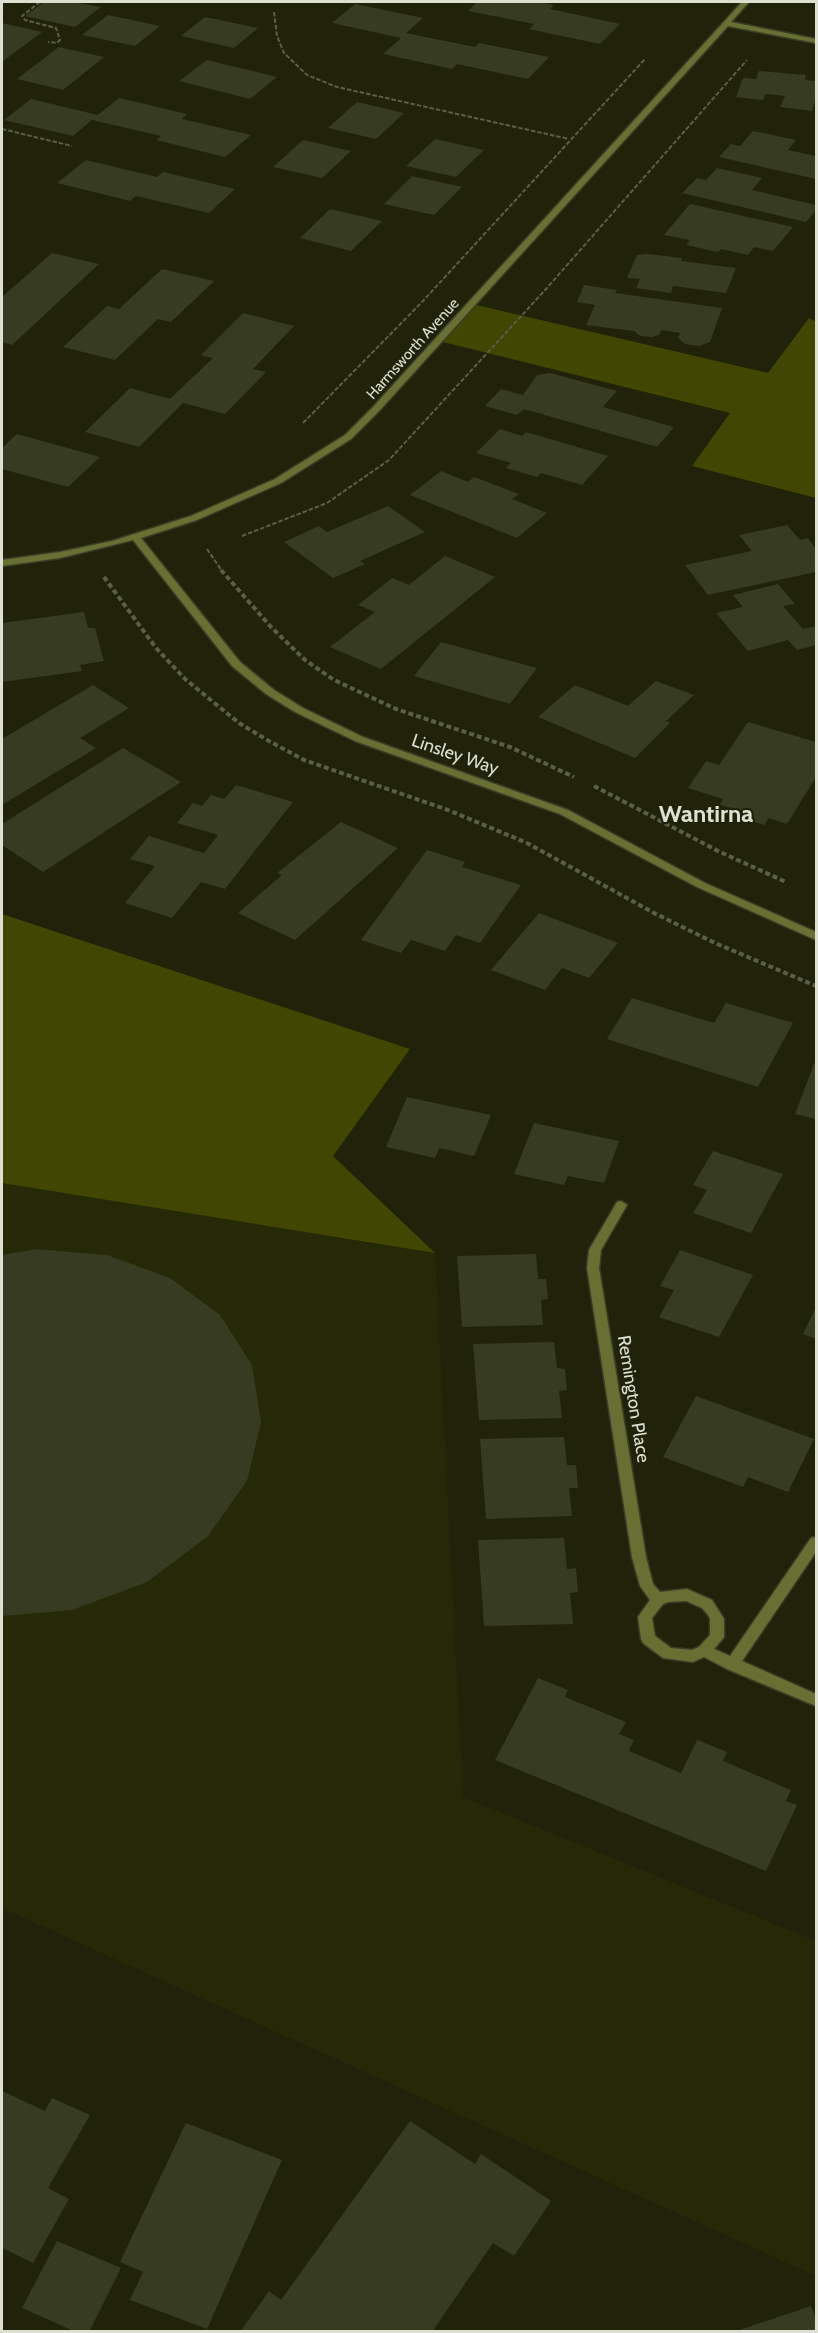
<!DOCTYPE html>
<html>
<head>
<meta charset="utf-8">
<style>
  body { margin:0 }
  #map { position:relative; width:818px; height:2333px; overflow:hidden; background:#20230a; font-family:Cabin,sans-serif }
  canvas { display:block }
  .frame { position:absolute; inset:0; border:3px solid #dde0d1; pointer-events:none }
</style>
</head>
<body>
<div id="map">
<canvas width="818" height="2333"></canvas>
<div class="frame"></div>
</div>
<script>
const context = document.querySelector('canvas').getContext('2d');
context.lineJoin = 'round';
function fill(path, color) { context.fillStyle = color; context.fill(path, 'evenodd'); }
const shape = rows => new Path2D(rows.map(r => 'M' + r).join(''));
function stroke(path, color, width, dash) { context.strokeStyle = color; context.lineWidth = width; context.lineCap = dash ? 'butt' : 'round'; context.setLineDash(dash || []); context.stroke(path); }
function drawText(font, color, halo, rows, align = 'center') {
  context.font = font + ' Cabin,sans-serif'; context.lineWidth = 4.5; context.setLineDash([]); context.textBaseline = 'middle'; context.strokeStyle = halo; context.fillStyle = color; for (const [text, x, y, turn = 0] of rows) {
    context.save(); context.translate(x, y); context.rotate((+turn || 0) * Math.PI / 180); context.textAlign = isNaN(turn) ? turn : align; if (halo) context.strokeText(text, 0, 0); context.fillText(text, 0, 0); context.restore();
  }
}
fill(shape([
  [2,1183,435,1253,463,1797,816,1941,816,2276,2,1908]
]), '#252908');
fill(shape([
  [472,304,768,373,809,318,816,322,816,498,692,466,730,413,439,341],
  [2,914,410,1049,333,1156,435,1253,2,1183]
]), '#414702');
fill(shape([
  [44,2,73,2,101,7,75,27,25,16],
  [477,2,538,2,554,5,550,9,620,24,600,44,529,29,534,24,468,11],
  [355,4,423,18,406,33,475,47,479,43,549,57,528,79,457,64,452,69,383,54,401,38,332,23],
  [108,15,160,26,135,46,82,35],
  [205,17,258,28,234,48,181,36],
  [2,23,42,32,2,62],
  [59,47,104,57,63,90,17,79],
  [207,60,277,77,250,99,179,81],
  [759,71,806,75,805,80,816,81,816,97,812,111,780,107,785,96,765,94,763,100,736,97,743,78,756,79],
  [119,98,187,114,182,119,251,135,225,157,156,140,161,136,92,120,73,136,4,120,31,99,98,115],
  [357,102,404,113,376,139,328,128],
  [753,131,796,140,788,150,816,156,816,179,719,157,731,144,740,146],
  [435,139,484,150,456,177,406,166],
  [303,140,351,151,322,178,273,167],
  [86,160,157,177,163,172,235,189,209,213,136,196,130,201,57,183],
  [717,168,762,178,752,190,816,205,816,210,806,222,682,193,697,178,706,180],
  [412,176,462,187,434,215,384,204],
  [690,204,793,227,773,251,754,247,748,255,721,249,718,252,686,245,690,240,664,235],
  [330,209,382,221,351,251,300,238],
  [52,253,99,264,12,345,2,342,2,297],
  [648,254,682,258,681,261,736,268,726,293,673,286,671,293,636,288,640,279,627,278,637,255],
  [162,269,214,281,171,322,158,319,115,360,63,347,107,306,119,309],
  [584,285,617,290,615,293,722,308,710,342,699,346,685,344,678,338,680,333,662,330,659,335,652,337,640,336,634,331,586,325,595,305,577,302],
  [243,313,294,326,253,369,266,372,225,414,183,403,139,447,85,432,130,388,170,399,213,358,201,355],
  [550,373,617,391,603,407,674,427,657,447,524,409,517,415,485,406,501,389,523,395,537,375],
  [500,429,522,436,526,432,608,456,582,485,541,473,537,477,506,468,511,463,476,453],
  [17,434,100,457,68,487,2,469,2,448],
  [441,471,468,482,474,477,519,494,512,499,547,513,517,538,410,495],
  [388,506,425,532,360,561,365,564,333,578,284,542,319,526,327,532],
  [787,525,800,540,808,538,816,549,816,572,708,595,685,565,752,551,739,535],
  [445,556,495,577,381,669,330,647,375,612,358,605,392,578,409,585],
  [778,584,795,604,783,606,803,629,816,626,816,645,797,650,788,640,748,651,716,613,743,607,733,595],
  [84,612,88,628,95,628,104,661,80,665,82,671,2,682,2,623],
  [441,642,537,668,510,704,414,676],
  [656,681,694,695,666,721,670,723,635,758,538,717,575,685,628,706],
  [93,685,129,708,80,738,96,748,2,805,2,739],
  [748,722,816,742,816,777,787,824,769,818,764,825,735,816,739,810,720,805,723,799,688,788,706,761,719,765],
  [123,748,181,782,43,872,2,845,2,824],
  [236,785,293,802,225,889,201,882,172,918,125,903,155,866,130,859,149,836,204,853,218,835,177,823,193,803,202,806,211,795,224,799],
  [341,822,398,848,295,940,238,913,282,875,277,873],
  [427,850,465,862,462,867,521,885,480,943,456,935,445,951,411,940,401,953,361,940],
  [539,913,618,943,589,978,562,968,545,990,491,970],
  [632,998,714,1023,726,1003,793,1023,758,1087,607,1039],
  [816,1059,816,1119,795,1114],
  [407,1097,491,1115,474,1156,439,1148,435,1158,386,1147],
  [534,1123,619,1141,604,1183,568,1176,564,1185,514,1174],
  [713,1151,783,1174,751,1233,693,1213,707,1190,693,1185],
  [36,1249,107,1255,170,1278,220,1315,252,1365,261,1422,247,1481,207,1537,147,1582,72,1610,2,1616,2,1255],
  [680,1250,753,1275,719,1337,659,1317,674,1290,660,1286],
  [536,1254,538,1279,546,1279,548,1299,541,1300,543,1325,462,1327,457,1256],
  [816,1307,816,1339,803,1334],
  [554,1342,557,1368,565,1369,567,1390,559,1391,562,1418,479,1420,473,1344],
  [696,1396,814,1439,788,1492,748,1477,743,1487,663,1457],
  [564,1437,567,1465,576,1465,578,1488,569,1488,572,1516,486,1519,480,1439],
  [564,1538,567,1569,576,1568,578,1592,570,1593,573,1624,484,1626,478,1540],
  [538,1678,568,1690,565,1697,626,1722,619,1734,634,1740,629,1751,681,1773,697,1740,727,1752,723,1761,791,1790,786,1801,797,1805,766,1871,495,1760],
  [2,2091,45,2111,52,2098,90,2115,48,2188,69,2199,33,2263,2,2248],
  [410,2121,475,2164,481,2154,551,2201,514,2256,493,2243,432,2332,240,2332,269,2291,281,2300],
  [186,2123,282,2160,207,2329,130,2300,143,2272,120,2262],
  [57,2241,121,2268,89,2332,76,2332,22,2308],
  [811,2306,816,2319,816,2332,733,2332]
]), '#373b22');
const street = shape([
  [742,2,749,2,731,22,816,39,816,43,728,26,379,411,351,439,281,483,197,520,141,538,240,662,274,690,303,708,363,737,568,810,705,883,816,932,816,940,697,887,560,814,355,741,295,712,266,694,232,666,133,540,60,558,2,566,2,560,60,552,112,541,191,516,275,479,345,435,373,407,742,2],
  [621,1201,627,1205,601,1250,599,1268,646,1557,653,1584,660,1592,687,1589,712,1600,724,1619,724,1637,714,1649,730,1656,811,1538,816,1537,816,1552,742,1661,816,1694,816,1706,727,1669,704,1657,693,1662,663,1658,643,1643,641,1639,638,1617,650,1600,640,1586,632,1557,587,1268,589,1250,617,1202,621,1201],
  [686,1601,702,1608,708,1615,710,1619,710,1635,699,1647,692,1650,671,1648,655,1636,652,1618,663,1604,668,1602,686,1601]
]);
stroke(street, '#3a3d26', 3);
stroke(shape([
  [40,2,22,16,25,20,56,28,60,40,57,43,48,42],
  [274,12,277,36,284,53,307,75,337,87,569,139],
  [2,129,72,146],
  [303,423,422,302,645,59],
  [242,536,327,503,389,460,546,289,747,60],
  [207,549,222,571]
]), '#5b5e48', 2, [4.5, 2]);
stroke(shape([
  [221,570,271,627,305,660,334,680,396,709,510,747,574,777],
  [104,577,156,648,185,679,239,723,269,741,304,760,448,810,527,843,654,913,715,943,816,986],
  [594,786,720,852,786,882]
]), '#5b5e48', 4, [5, 3]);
fill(street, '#676f32');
drawText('15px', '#dde0d1', '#20230a', [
  ["Harmsworth Avenue",413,349,-48]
]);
drawText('18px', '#dde0d1', '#20230a', [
  ["Linsley Way",455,755,19],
  ["Remington Place",633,1399,81]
]);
drawText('bold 24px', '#dde0d1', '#20230a', [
  ["Wantirna",706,815]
]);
</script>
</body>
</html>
